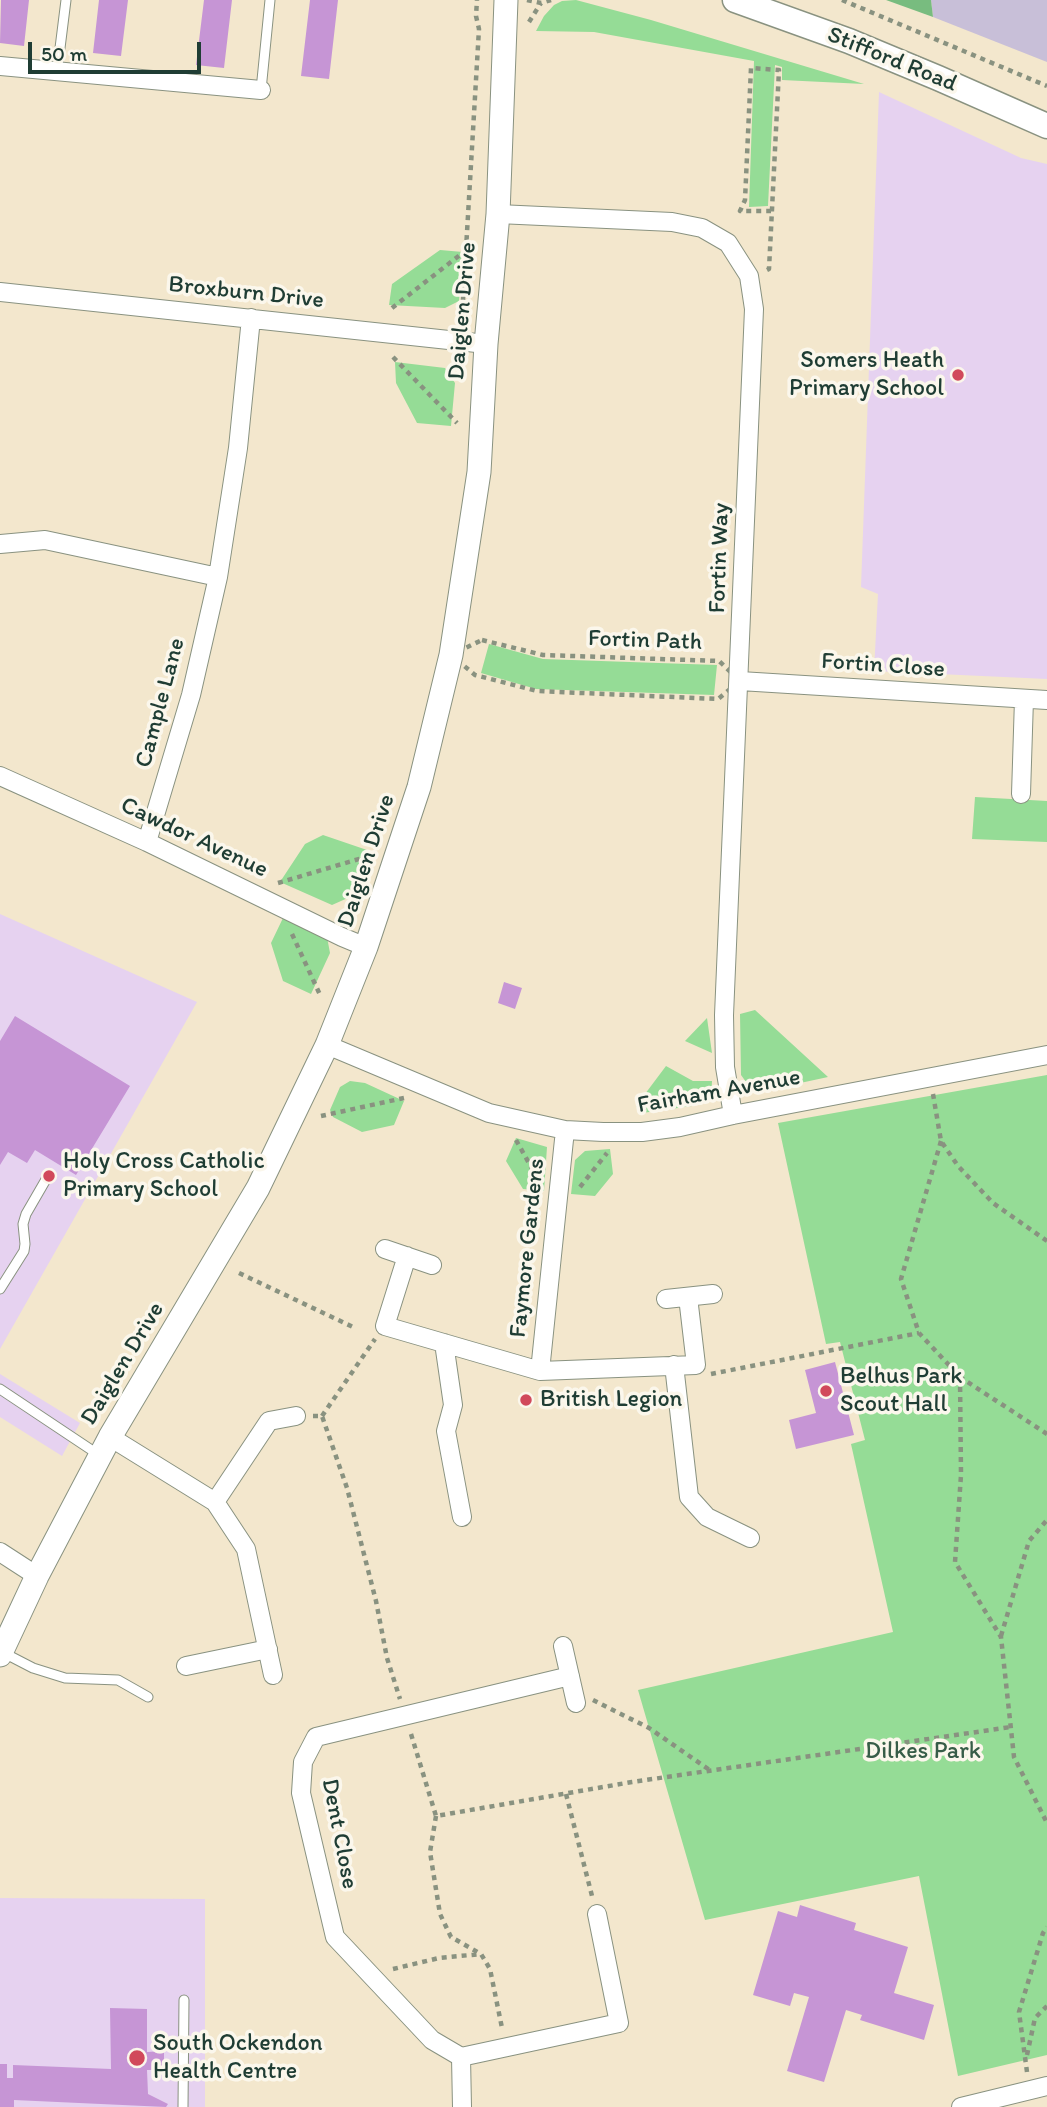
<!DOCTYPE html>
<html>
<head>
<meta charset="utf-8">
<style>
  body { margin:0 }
  #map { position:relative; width:1047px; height:2107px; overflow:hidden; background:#f3e7cd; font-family:Itim,sans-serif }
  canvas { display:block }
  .scale { position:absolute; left:28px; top:42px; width:173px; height:32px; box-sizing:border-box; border:4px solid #1f3d34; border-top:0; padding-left:9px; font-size:21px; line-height:24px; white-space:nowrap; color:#1f3d34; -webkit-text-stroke:5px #fbf7ec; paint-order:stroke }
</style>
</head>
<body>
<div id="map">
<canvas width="1047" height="2107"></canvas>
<div class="scale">50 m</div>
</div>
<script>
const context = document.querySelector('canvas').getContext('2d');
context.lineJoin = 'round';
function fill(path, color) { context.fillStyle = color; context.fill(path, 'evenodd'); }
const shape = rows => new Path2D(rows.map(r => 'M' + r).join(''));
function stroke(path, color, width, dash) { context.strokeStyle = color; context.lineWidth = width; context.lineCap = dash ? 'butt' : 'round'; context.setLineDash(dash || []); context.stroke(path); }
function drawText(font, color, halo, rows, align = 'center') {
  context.font = font + ' Itim,sans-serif'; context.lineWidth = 7; context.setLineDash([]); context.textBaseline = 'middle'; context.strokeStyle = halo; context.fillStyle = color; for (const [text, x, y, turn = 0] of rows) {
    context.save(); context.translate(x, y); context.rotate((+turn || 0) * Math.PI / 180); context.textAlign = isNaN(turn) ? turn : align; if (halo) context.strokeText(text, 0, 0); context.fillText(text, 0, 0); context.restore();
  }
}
fill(shape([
  [879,92,1021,158,1047,164,1047,679,874,671,878,594,861,587],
  [0,914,197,1002,0,1349],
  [0,1374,80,1423,62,1456,0,1417],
  [0,1898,205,1899,205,2107,0,2107]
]), '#e6d2f0');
fill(shape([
  [931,0,1047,0,1047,62,933,17]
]), '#c8bfd8');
fill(shape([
  [576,0,651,20,864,84,782,80,782,67,775,65,768,206,749,207,754,61,594,32,536,31,544,16,554,5,562,1],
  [440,250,463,252,459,301,445,308,389,305,392,284],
  [395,362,445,368,455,383,451,426,417,423,396,383],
  [489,644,543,659,717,665,714,695,536,689,481,673],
  [975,797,1047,801,1047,842,972,839],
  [323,835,367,850,350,897,332,905,280,882,305,844],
  [283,918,327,937,330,953,311,994,283,981,271,943],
  [755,1010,828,1077,754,1093,741,1075,740,1014],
  [707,1018,712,1053,685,1041],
  [666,1066,693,1081,712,1081,711,1099,692,1106,642,1113,636,1106],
  [1047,1075,1047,2055,958,2076,919,1876,705,1920,638,1690,893,1632,851,1444,865,1440,840,1342,826,1344,778,1123],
  [350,1081,365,1083,404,1101,394,1125,362,1132,333,1117,330,1110,340,1087],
  [516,1138,547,1147,544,1191,523,1189,506,1161],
  [610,1149,613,1174,595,1196,571,1194,575,1160,585,1151]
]), '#95dc96');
fill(shape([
  [886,0,931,0,933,17]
]), '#78bc7f');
fill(shape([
  [1,0,29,0,24,46,0,43],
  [99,0,128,0,121,56,93,53],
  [204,0,232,0,224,68,196,65],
  [310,0,338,0,329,79,301,76],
  [504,982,522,988,515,1009,498,1003],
  [15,1016,130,1086,76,1175,35,1150,27,1163,8,1152,0,1165,0,1041],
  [835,1362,854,1435,796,1449,789,1420,816,1413,805,1370],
  [800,1905,856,1923,854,1930,908,1947,894,1993,934,2005,924,2040,860,2020,862,2015,846,2010,824,2082,787,2071,809,1997,794,1993,790,2006,753,1995,778,1911,797,1917],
  [110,2008,147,2009,147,2052,164,2051,164,2070,147,2070,148,2094,168,2104,166,2107,14,2100,14,2107,0,2107,0,2064,7,2064,7,2078,13,2078,13,2065,111,2069]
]), '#c695d5');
const service = shape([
  [57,72,66,0],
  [261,90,270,0],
  [0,1289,24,1251,25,1244,23,1224,26,1214,48,1176],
  [0,1389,99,1455],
  [2,1652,33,1668,65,1678,118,1680,148,1697],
  [183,2107,184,2000]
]);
const minor = shape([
  [0,66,261,90],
  [498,214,672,222,702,228,728,243,749,276,754,309,724,1015,725,1067,733,1115],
  [0,292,486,344],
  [0,544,45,540,218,577],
  [740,681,1047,700],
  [0,776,147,842,342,937,366,947],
  [1021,794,1024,699],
  [147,842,191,695,218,577,238,448,251,318],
  [327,1045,489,1113,565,1130,603,1132,642,1132,680,1127,733,1115,1047,1055],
  [385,1249,432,1265],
  [407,1256,385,1326,540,1371,565,1130],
  [666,1299,713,1294],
  [444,1343,453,1405,446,1431,462,1517],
  [674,1365,689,1497,707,1517,750,1538],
  [540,1371,696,1365,688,1297],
  [110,1437,215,1502,269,1421,296,1416],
  [215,1502,246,1549,273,1675],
  [0,1552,37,1576],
  [563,1646,576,1703],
  [186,1666,268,1649],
  [461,2057,432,2040,335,1937,301,1793,303,1762,316,1737,570,1676],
  [461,2057,619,2023,597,1914],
  [461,2057,462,2107],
  [961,2107,1047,2086]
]);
const tertiary = shape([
  [0,1655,37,1576,110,1437,258,1188,327,1045,366,947,419,787,451,655,479,472,486,344,498,214,506,0]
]);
const secondary = shape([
  [735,0,849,41,938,78,1047,126]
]);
stroke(service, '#899280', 11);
stroke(minor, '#899280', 20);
stroke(tertiary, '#899280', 25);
stroke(secondary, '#899280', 27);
stroke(shape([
  [527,0,541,3,551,0],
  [842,0,1047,86],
  [529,22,541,3],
  [767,270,769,269,779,70,751,68,745,200,740,211,771,211],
  [463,300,479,29,476,16,477,0],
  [392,308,465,251],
  [393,357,457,423],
  [482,640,543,655,719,661,740,681,718,699,537,691,475,675,451,655,482,640],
  [278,883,369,856],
  [292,934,321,997],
  [933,1094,941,1141,958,1166,993,1203,1047,1241],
  [321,1116,404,1098],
  [516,1140,539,1181],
  [941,1141,901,1279,919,1333,960,1377,1047,1434],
  [580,1187,607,1153],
  [239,1273,353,1327],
  [711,1374,919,1333],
  [960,1377,961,1475,955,1562,1001,1637,1014,1757,1047,1823],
  [313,1416,322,1416,347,1488,376,1601,387,1658,400,1699],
  [322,1416,375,1339],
  [1001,1636,1029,1541,1047,1520],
  [593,1700,649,1728,711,1771],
  [411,1734,436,1816,632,1782,1011,1727],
  [566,1794,592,1896],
  [436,1816,430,1852,440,1914,451,1937,481,1954,490,1969,502,2028],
  [393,1969,439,1958,481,1954],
  [1027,2055,1035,2018,1047,2006],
  [1027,2072,1019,2012,1043,1933,1047,1927]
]), '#899280', 4.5, [5, 5]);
stroke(service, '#fff', 9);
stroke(minor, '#fff', 18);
stroke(tertiary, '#fff', 23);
stroke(secondary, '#fff', 24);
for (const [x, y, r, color] of [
  [958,375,7,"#d1495b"],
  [49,1176,7,"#d1495b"],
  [826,1391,7,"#d1495b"],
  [526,1400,7,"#d1495b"],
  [137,2058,9,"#d1495b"]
]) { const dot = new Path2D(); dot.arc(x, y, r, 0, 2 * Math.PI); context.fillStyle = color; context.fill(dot); stroke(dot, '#fbf7ec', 2.5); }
drawText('24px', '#1f3d34', '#fbf7ec', [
  ["Stifford Road",892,60,22],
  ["Broxburn Drive",246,293,6],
  ["Daiglen Drive",463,311,-85],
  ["Fortin Way",720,558,-88],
  ["Fortin Path",645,641,2],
  ["Fortin Close",883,666,4],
  ["Cample Lane",161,703,-75],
  ["Cawdor Avenue",194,838,25],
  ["Daiglen Drive",367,861,-72],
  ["Fairham Avenue",719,1092,-10],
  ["Faymore Gardens",528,1248,-84],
  ["Daiglen Drive",123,1364,-59],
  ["Dent Close",339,1834,79]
]);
drawText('24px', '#1f3d34', '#fbf7ec', [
  ["Somers Heath",944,361,"right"],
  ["Primary School",944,389,"right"],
  ["Holy Cross Catholic",63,1162],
  ["Primary School",63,1190],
  ["Belhus Park",840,1377],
  ["Scout Hall",840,1405],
  ["British Legion",540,1400],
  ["South Ockendon",153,2044],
  ["Health Centre",153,2072]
], 'left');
drawText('24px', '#375d48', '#fbf7ec', [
  ["Dilkes Park",923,1752]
]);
</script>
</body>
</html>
